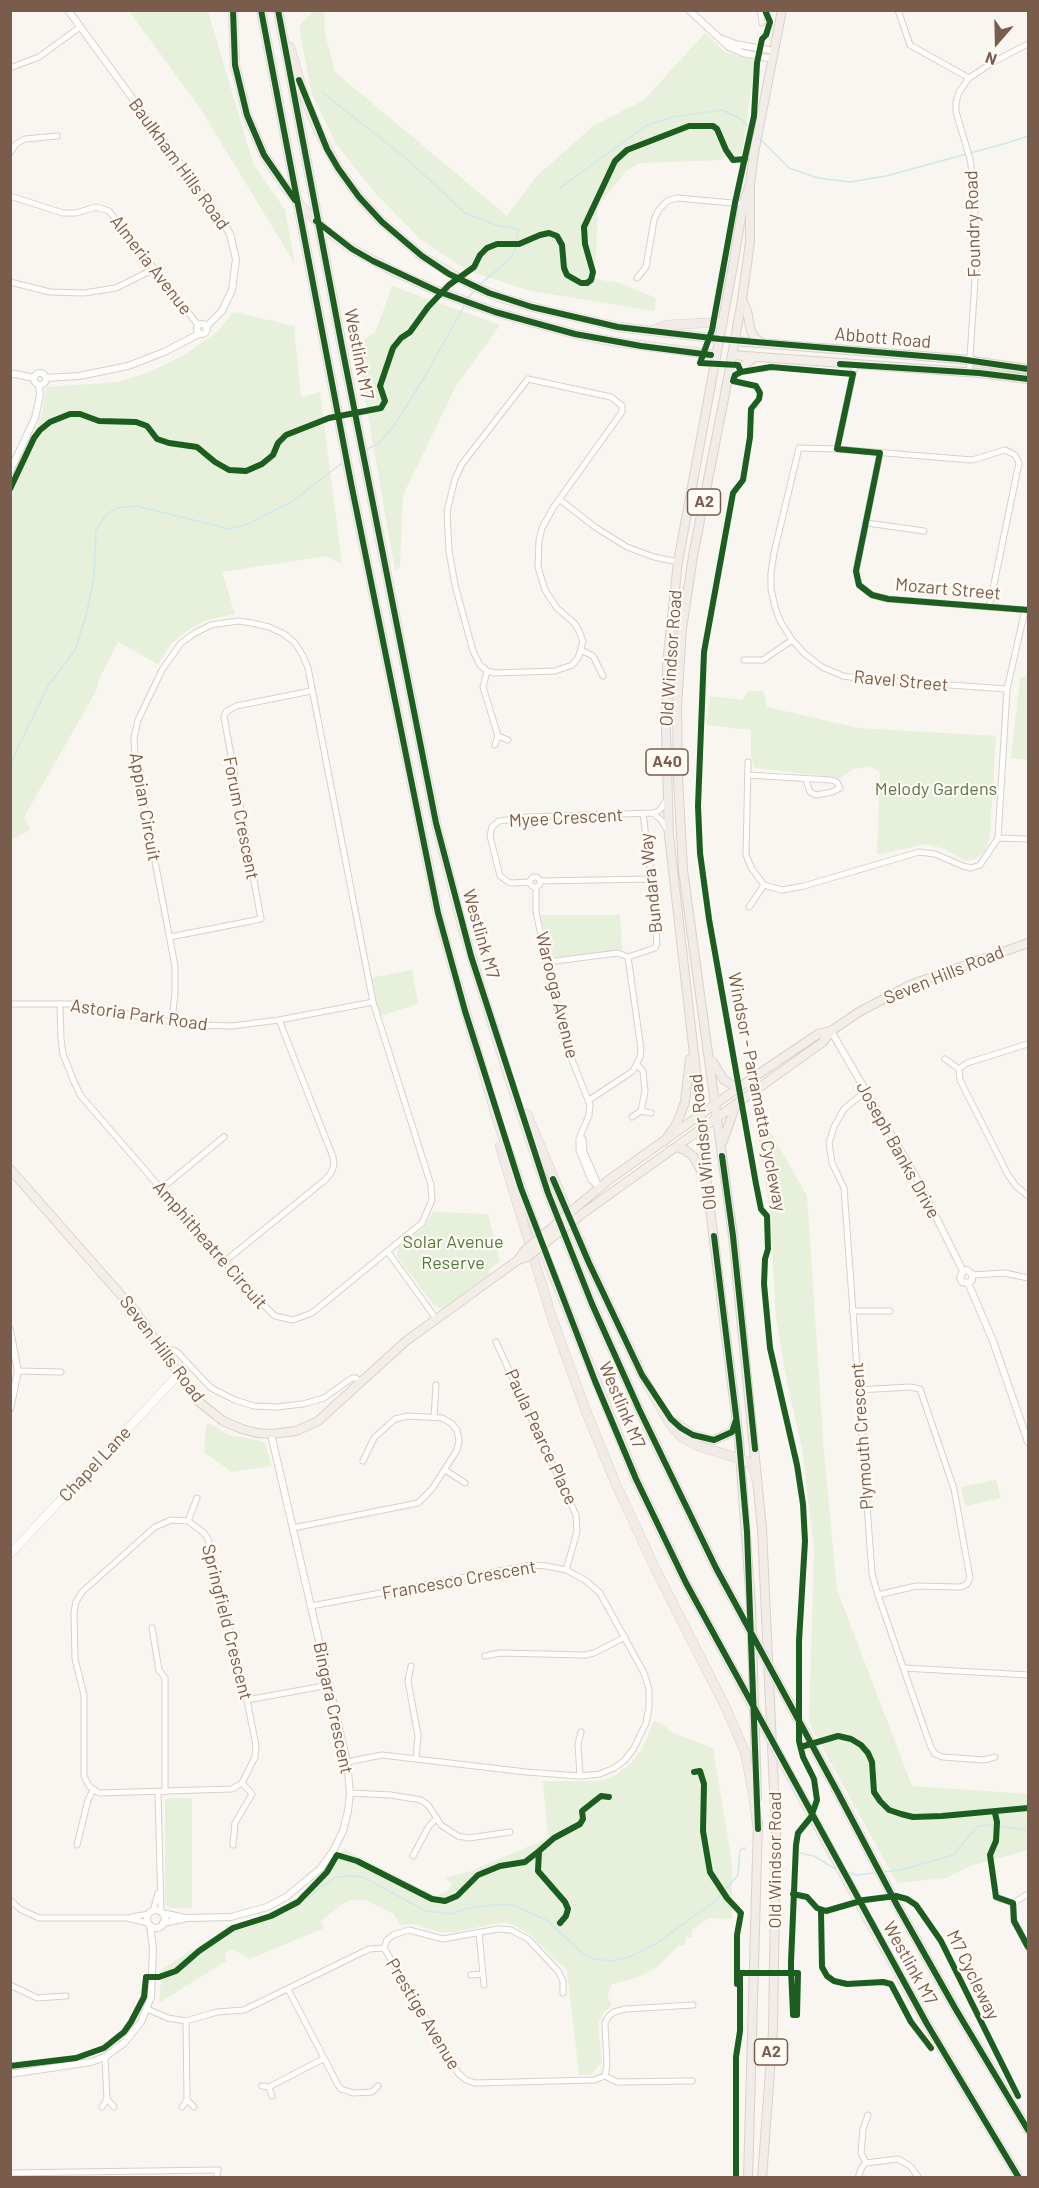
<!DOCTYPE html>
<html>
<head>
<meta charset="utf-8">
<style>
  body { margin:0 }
  #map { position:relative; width:1039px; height:2188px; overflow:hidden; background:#f9f5f0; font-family:Barlow,sans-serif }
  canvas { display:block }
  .frame { position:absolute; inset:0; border:12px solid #7a5c4d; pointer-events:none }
  .north { position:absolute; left:967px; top:12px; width:60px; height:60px; -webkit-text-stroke:4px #fffaf3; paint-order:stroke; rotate:200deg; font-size:16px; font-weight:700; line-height:24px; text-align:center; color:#7a5c4d }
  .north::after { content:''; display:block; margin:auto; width:21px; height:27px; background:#7a5c4d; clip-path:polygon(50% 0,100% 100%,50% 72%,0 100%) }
</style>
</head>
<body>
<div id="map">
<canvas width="1039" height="2188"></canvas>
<div class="frame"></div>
<div class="north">N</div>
</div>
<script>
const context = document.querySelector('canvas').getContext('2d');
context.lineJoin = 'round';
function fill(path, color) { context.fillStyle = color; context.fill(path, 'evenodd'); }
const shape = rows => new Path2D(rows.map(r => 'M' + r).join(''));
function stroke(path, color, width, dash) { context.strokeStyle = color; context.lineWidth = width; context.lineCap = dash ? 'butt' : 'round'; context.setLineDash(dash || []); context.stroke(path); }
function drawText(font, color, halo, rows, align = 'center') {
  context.font = font + ' Barlow,sans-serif'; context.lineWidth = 4.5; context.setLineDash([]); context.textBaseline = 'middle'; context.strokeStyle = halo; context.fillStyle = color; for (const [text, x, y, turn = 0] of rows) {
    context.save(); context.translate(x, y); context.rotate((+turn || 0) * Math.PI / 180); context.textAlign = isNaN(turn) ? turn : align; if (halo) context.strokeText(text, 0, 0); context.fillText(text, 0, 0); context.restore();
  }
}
fill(shape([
  [129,11,208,11,253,163,285,210,295,264,200,108],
  [311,11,324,11,325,33,335,72,507,216,535,178,593,126,644,100,705,33,725,52,755,61,742,155,730,156,721,160,639,163,625,172,598,206,595,279,620,283,656,298,655,311,531,291,469,271,421,240,375,193,336,144,311,92,299,27,311,13],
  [392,286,500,325,456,386,403,495,400,567,395,571,356,346,376,331],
  [234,312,294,326,301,397,320,392,342,564,327,556,222,572,235,614,207,620,191,628,172,643,158,664,118,642,100,677,95,693,24,817,30,830,11,840,11,487,32,443,41,417,47,387,118,382,147,373,183,356,218,331],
  [1028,675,1028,760,1011,758,1020,678],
  [748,691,763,691,767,707,858,728,996,736,990,836,986,850,976,859,966,861,945,849,925,844,877,855,880,773,871,766,853,769,840,778,755,768,751,757,751,730,707,725,710,696,742,700],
  [541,915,620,915,622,949,557,959,549,954],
  [412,970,418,1004,380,1016,370,978],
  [753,1101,807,1196,824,1453,837,1590,912,1786,1028,1794,1028,1850,970,1866,946,1878,897,1883,809,1723,814,1550,803,1454,788,1386,776,1319,770,1213],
  [433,1212,488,1214,500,1261,488,1271,490,1274,444,1308,440,1308,433,1304,397,1256,398,1248,424,1227],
  [209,1423,228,1435,261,1441,265,1444,272,1466,232,1472,204,1452,206,1426],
  [996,1480,1001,1498,965,1506,961,1487],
  [654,1721,662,1724,673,1733,713,1748,732,1862,732,1919,709,1918,692,1930,692,1937,686,1937,685,1945,679,1945,657,1967,639,1977,612,1984,607,1995,612,2005,604,2012,598,2024,602,2063,590,2075,579,2075,567,1969,554,1959,530,1934,509,1923,499,1923,455,1932,439,1932,414,1924,400,1925,394,1914,365,1900,351,1900,344,1903,320,1922,324,1928,250,1959,232,1949,225,1953,226,1961,159,2003,162,1969,225,1929,225,1926,259,1919,293,1903,323,1878,344,1849,436,1896,449,1890,452,1883,444,1878,471,1871,548,1838,543,1781,599,1781,616,1775,632,1762,642,1749],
  [168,1798,192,1798,192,1908,170,1908,165,1904,165,1801]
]), '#e7f0db');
stroke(shape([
  [323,93,407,159,465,213,496,225,518,229,516,248,510,259,479,285],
  [761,140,789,168,818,178,850,182,886,176,1007,143,1028,136],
  [560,188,647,125,673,117,722,110,741,119,754,133],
  [467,299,474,291],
  [367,449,378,444,394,426,427,373,464,306],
  [10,768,14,756,48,686,75,650,86,616,94,577,96,531,105,516,116,508,137,506,230,529,250,523,293,501,342,463],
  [800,1853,814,1856,837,1870],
  [847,1872,856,1875,875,1873],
  [883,1872,901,1870,953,1855,978,1826,989,1825,1028,1830],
  [308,1898,335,1877,350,1876,363,1877,426,1911,452,1914,465,1909,491,1905,513,1905,548,1921,583,1954,594,1959,610,1961,630,1957,657,1943,715,1901,738,1875,740,1850,745,1848]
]), '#d0e8ea', 1.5);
const minor = shape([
  [760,10,762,23],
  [898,10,910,45,969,78],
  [10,68,39,57,80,27],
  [10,153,16,144,25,139,57,136],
  [10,196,63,213,76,213,96,207,109,211,198,325],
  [637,278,646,267,654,220,658,211,667,201,677,198,743,204],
  [10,282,50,292,84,293,116,288,154,269],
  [969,373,976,265,974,186,970,159,956,112,956,102,959,92,969,78,995,61,1028,44],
  [528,379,611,397,622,406,622,412,553,508,542,528,539,540,538,567,545,590,557,608,575,624,580,633,583,642,578,658,572,665,555,671,495,673,487,671,480,665,473,651,455,585,449,551,447,511,455,479,462,464,528,379],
  [837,449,855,365],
  [880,453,856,571,859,585,872,595,888,599,1027,610],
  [559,499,595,527,627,547,654,557,678,562],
  [867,523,924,531],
  [989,608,1019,463,1015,455,1005,450,972,460,837,449,799,448,774,553,771,573,771,589,775,607,780,621,792,640,805,654,822,667,843,676,864,679,1007,689],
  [581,650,593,656,603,676],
  [744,660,763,660,792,640],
  [487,671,483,687,498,736],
  [495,745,498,736,508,740],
  [748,762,746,855,752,869,764,885,782,890,804,886,919,852,935,854,963,866,971,868,980,865,998,838,1007,689,1025,610],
  [748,775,831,780,837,782,840,788,832,792,816,795,810,792,806,780],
  [653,813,662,821,667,830],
  [998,838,1028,839],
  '530 882a5 5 0 1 1 10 0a5 5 0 1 1-10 0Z',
  [540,881,651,879],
  [530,882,510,883,500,876,490,836,492,827,499,821,528,817,653,813,659,811,667,800],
  [536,887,536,912,563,1037,590,1105,589,1115,579,1139,579,1150,591,1180,600,1188],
  [749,907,764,885],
  [170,937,261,919,224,717,226,712,236,706,311,691],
  [547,962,618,953,628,957,655,948,657,943,652,881,643,814],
  [10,1004,71,1004,172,1022,201,1025,232,1026,279,1020,373,1002],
  [60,1004,61,1039,63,1054,74,1082,81,1096,252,1294,275,1316,293,1320,312,1313,422,1223,432,1200,431,1185,373,1002,308,668,303,656,295,643,284,634,269,627,252,623,238,621,211,625,195,633,181,643,162,670,138,720,134,738,135,757,175,966,175,992,172,1022],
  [945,1059,959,1069,960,1080,1008,1175,1016,1186,1028,1196],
  [637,1065,643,1071,645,1091,641,1111],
  [959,1069,967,1063,1028,1044],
  [866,1091,844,1109,834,1127,829,1143,832,1163,844,1188,872,1574,878,1595,930,1745,935,1754,943,1757,984,1760,995,1757],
  [589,1100,633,1071,640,1057,641,1049,628,957],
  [632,1117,641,1111,651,1113],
  [583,1139,584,1152,598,1184],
  [161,1189,224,1137],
  [388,1252,437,1320],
  [224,1262,325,1180,331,1173,334,1165,333,1157,279,1020],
  [972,1275,1005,1273,1028,1278],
  [852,1311,890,1311],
  [496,1342,576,1515,577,1532,566,1570],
  [164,1351,173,1350,177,1352,211,1388,235,1400,254,1406,276,1407,303,1404,324,1398,352,1378,356,1378,360,1382],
  [18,1371,61,1372],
  [858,1390,910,1387,920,1389,954,1489,970,1578,967,1584,961,1587,916,1586,878,1595],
  [434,1417,436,1385],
  [445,1470,465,1483],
  [171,1520,188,1521,204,1533,208,1539,247,1700,256,1746,255,1757,242,1783,232,1789,99,1793,89,1786,84,1776,84,1695,75,1659,74,1612,76,1602,82,1592,155,1527,171,1520],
  [188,1521,197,1498],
  [293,1528,418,1503,432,1489,457,1450,459,1441,457,1430,451,1423,442,1418,408,1416,395,1419,374,1438,363,1461],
  [311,1606,531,1565,547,1566,566,1570,585,1580,600,1593,644,1673,649,1689,649,1707,646,1723,634,1748,624,1761,614,1768,600,1774,580,1776,526,1772,382,1755,347,1762],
  [152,1628,159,1670,165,1678,165,1792],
  [485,1656,500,1653,585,1655,594,1653,625,1637],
  [411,1666,408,1681,418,1736,416,1759],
  [904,1668,1028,1675],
  [247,1700,329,1685],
  [580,1776,578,1744,581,1732],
  [158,1792,161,1912],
  [350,1793,391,1795,421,1800,428,1805,441,1825,458,1836,469,1838,510,1832],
  [77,1845,88,1800,93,1790],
  [233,1845,235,1823,252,1794,242,1783],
  [413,1856,429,1826,437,1818],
  [996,1897,1013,1903],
  [10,1900,20,1909,39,1918,127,1918,148,1923],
  [1013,1903,1014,1921,1028,1947],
  [1013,1903,1028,1894],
  [153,1911,158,1893],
  [132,1917,149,1914],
  [479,1933,484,1985],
  [384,1948,387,1940,393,1935,409,1930,443,1939,498,1929,511,1930,528,1939,558,1971,563,1981,563,1993],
  [471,1975,483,1974],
  [10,1985,37,1998,66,1996],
  [288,1989,338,2085,341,2089,353,2093,372,2092,378,2086],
  [147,2009,168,2018,186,2021,217,2012,244,2010,369,1949,384,1948,458,2073,466,2080,475,2083,594,2080,605,2076,607,2065,605,2023,609,2016,614,2012,625,2009,693,2005],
  [186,2021,187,2100],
  [105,2057,107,2099],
  [605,2076,617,2082,692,2081],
  [262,2086,269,2087,272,2096],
  [269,2087,323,2059],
  [102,2107,107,2099,114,2107],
  [182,2107,187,2100,194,2107],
  [866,2163,861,2153,863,2129,868,2115],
  [10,2173,218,2170,216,2178],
  [858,2178,862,2167,866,2163,898,2159,910,2166,919,2178]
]);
const tertiary = shape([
  [68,10,224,224,230,234,236,259,232,290,222,311,206,327],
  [689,10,729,47,743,53,773,59],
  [723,39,735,44,774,51],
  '197 329a5 5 0 1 1 10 0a5 5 0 1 1-10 0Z',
  [10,373,34,378],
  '34 379a6 6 0 1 1 12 0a6 6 0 1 1-12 0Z',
  [46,378,79,376,128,366,164,352,199,334],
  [10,471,35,418,40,395,39,385],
  [831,1031,916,1177,963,1271],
  [963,1271,967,1270,972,1274,972,1280,968,1283],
  [963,1271,960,1278,962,1282,968,1283],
  [968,1283,993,1341,1028,1442],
  [10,1330,18,1371,10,1409],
  '147 1919a9 9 0 1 1 18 0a9 9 0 1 1-18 0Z',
  [162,1913,186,1918,231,1917,267,1907,286,1897,320,1869,333,1851,343,1831,348,1811,350,1793,347,1762,271,1434],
  [163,1923,183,1919],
  [10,2074,91,2062,105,2057,124,2043,141,2022,151,1997,153,1949,150,1925]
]);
const secondary = shape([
  [10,1554,179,1374]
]);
const primary = shape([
  [742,300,747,311,751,331,755,338,762,343],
  [734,341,959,359,1028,369],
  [732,355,979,373,1028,379],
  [728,378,755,357],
  [10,1169,136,1312,198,1401,223,1421,242,1429,257,1433,271,1434,296,1431,318,1421,406,1341,518,1260],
  [580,1204,610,1179,738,1088,818,1034,830,1031],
  [586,1211,823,1042,831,1031,859,1012,910,985,1028,943]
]);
const trunk = shape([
  [750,189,750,242,742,300,728,378,693,556,682,629,677,706,678,777,683,870,733,1236,762,1529,776,1832,773,2031,762,2178],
  [713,1062,724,1080,738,1088],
  [723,1141,736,1104],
  [664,1142,677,1123,685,1102,690,1059],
  [677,1147,685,1150,693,1156,704,1176],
  [757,1798,751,1606,739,1440,707,1185,704,1142,669,835,666,731,667,663,678,562,734,260,743,204,750,185,754,153,782,10],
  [748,2178,758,1822]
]);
const motorway = shape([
  [233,10,235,65,247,115,264,155,285,187],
  [261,10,351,483,438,913,451,961,498,1122,545,1255,636,1479,686,1583],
  [278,10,342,347,436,823,463,929,510,1081,548,1193,592,1304,639,1409,716,1568],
  [290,47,305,99,319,132,338,168,359,197,382,222,422,256,473,286,505,299,532,307,618,327,720,339],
  [328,232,352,249,395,272,437,291,495,312,575,334,615,342,716,355],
  [654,330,667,325,723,322],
  [527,1114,589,1263,642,1375,670,1424,682,1437,698,1446,741,1459,752,1464,758,1485],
  [500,1146,551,1315,586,1411,615,1482,656,1570,726,1708,745,1752,753,1793,758,1829],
  [676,1423,693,1435,714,1440,732,1432,737,1417],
  [898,1907,955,2008,1028,2130],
  [867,1917,927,2024,1019,2178]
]);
stroke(minor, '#d7d1cb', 7);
stroke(tertiary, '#d7d1cb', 8);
stroke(secondary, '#d9d2cb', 9);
stroke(primary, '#dad1cc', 10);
stroke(trunk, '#dad1cc', 10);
stroke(motorway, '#dad1cc', 10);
stroke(minor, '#fefefd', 5);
stroke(tertiary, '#fefefd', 6);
stroke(secondary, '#fefefd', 8);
stroke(primary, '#f3eee8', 8);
stroke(trunk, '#f2ece8', 8);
stroke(motorway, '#f2eae7', 9);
const primaryBridge = shape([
  [518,1260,527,1257,586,1211],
  [518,1260,524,1251,580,1204]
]);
const motorwayBridge = shape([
  [285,187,301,206,328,232],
  [716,1568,837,1791,898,1907],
  [686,1583,867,1917]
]);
stroke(primaryBridge, '#dad1cc', 10, []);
stroke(motorwayBridge, '#dad1cc', 10, []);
stroke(primaryBridge, '#f3eee8', 8);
stroke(motorwayBridge, '#f2eae7', 9);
stroke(shape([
  [233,10,235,65,247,115,264,155,295,200],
  [261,10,351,483,438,913,465,1011,521,1188,595,1381,636,1479,686,1583,927,2024,1019,2178],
  [278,10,342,347,436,823,471,956,548,1193,592,1304,639,1409,716,1568,837,1791,898,1907,955,2008,1028,2130],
  [299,80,327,149,338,168,359,197,382,222,422,256,449,274,489,293,532,307,618,327,720,339,959,359,1028,369],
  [316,221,352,249,373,261,437,291,495,312,575,334,641,346,711,355],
  [840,364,979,373,1028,379],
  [741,372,771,367,853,374,837,449,880,453,856,571,859,585,872,595,888,599,1028,610],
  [10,489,34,438,40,430,50,422,70,414,80,414,99,421,136,422,147,426,157,439,169,443,197,447,215,462,229,470,246,471,262,464,273,455,278,443,286,435,329,418,381,408,385,401,380,386,393,348,401,338,410,332,428,307,449,285,474,267,480,255,487,248,497,244,519,244,540,235,549,233,557,236,562,245,564,268,567,275,581,283,587,283,591,280,593,272,585,244,584,227,615,161,627,150,689,126,713,126,717,129,726,150,733,160,745,159],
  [722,1156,733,1236,755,1449],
  [553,1179,589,1263,642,1375,671,1419,681,1428,693,1435,714,1440,732,1432,736,1420],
  [714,1236,739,1440,747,1532,758,1829],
  [804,1746,838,1736,851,1739,861,1745,868,1753,872,1762,874,1792,880,1801,889,1810,901,1814,913,1817,942,1816,1028,1808],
  [694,1772,700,1771,704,1784,703,1831,710,1872,727,1898,741,1913,737,1935,737,1984],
  [995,1813,997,1822,996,1841,990,1855,996,1897,1013,1903,1014,1921,1028,1947],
  [793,1894,807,1897,817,1908,826,1911,864,1900,896,1896,907,1899,916,1905,941,1941,1018,2096],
  [821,1911,822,1967,827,1976,834,1981,847,1984,883,1982,891,1984,911,2022,931,2048],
  [560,1923,566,1916,568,1909,565,1902,538,1871,539,1851,554,1838,580,1824,583,1819,582,1811,601,1796,609,1797],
  [10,2066,76,2058,104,2048,124,2032,131,2022,144,1997,146,1977,159,1977,176,1971,199,1951,233,1928,271,1916,298,1902,327,1872,337,1855,357,1861,432,1899,445,1901,457,1896,478,1875,500,1866,525,1862,539,1851],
  [736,2178,736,2057,740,2031,740,1973,798,1973,797,2015,793,2015,793,2013,791,1970,791,1962,796,1845,798,1833,811,1817,817,1800,814,1779,803,1757,799,1741,799,1641,805,1541,803,1504,797,1465,770,1348,764,1284,765,1259,768,1249,767,1216,761,1209,756,1184,709,919,700,853,698,806,704,652,733,493,743,480,750,437,751,409,759,399,760,393,756,386,733,381,735,375,741,372,738,365,700,363,712,330,735,203,754,116,757,63,762,39,766,35,770,22,765,10]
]), '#1b5e20', 6);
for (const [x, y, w] of [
  [704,502,33],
  [667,762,42],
  [771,2052,33]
]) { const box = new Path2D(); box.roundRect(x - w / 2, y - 13, w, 26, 4.5); context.fillStyle = '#fffaf3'; context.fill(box); stroke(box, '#7a5c4d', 1.5); }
drawText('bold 16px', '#7a5c4d', null, [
  ["A2",704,502],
  ["A40",667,762],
  ["A2",771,2052]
]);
drawText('18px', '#7a5c4d', '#fffaf3', [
  ["Baulkham Hills Road",179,164,54],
  ["Foundry Road",973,224,-92],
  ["Almeria Avenue",151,265,52],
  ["Abbott Road",883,338,5],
  ["Westlink M7",359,354,79],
  ["Mozart Street",948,589,5],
  ["Old Windsor Road",671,658,-86],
  ["Ravel Street",901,681,5],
  ["Appian Circuit",145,807,80],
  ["Forum Crescent",241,818,79],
  ["Myee Crescent",566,818,-3],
  ["Bundara Way",651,883,-96],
  ["Westlink M7",481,934,74],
  ["Seven Hills Road",944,975,-22],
  ["Warooga Avenue",557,995,76],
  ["Astoria Park Road",139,1015,8],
  ["Windsor - Parramatta Cycleway",757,1092,79],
  ["Old Windsor Road",703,1142,-96],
  ["Joseph Banks Drive",898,1150,61],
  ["Amphitheatre Circuit",210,1245,49],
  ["Seven Hills Road",162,1349,53],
  ["Westlink M7",622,1405,67],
  ["Plymouth Crescent",862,1436,-94],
  ["Paula Pearce Place",541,1437,65],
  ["Chapel Lane",95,1464,-47],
  ["Francesco Crescent",459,1580,-10],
  ["Springfield Crescent",227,1622,76],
  ["Bingara Crescent",333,1708,78],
  ["Old Windsor Road",775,1860,-90],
  ["Westlink M7",910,1963,61],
  ["M7 Cycleway",973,1975,64],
  ["Prestige Avenue",423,2014,59]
]);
drawText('18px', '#537a41', '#fffaf3', [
  ["Melody Gardens",936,789],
  ["Solar Avenue",453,1242],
  ["Reserve",453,1263]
]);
</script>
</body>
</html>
